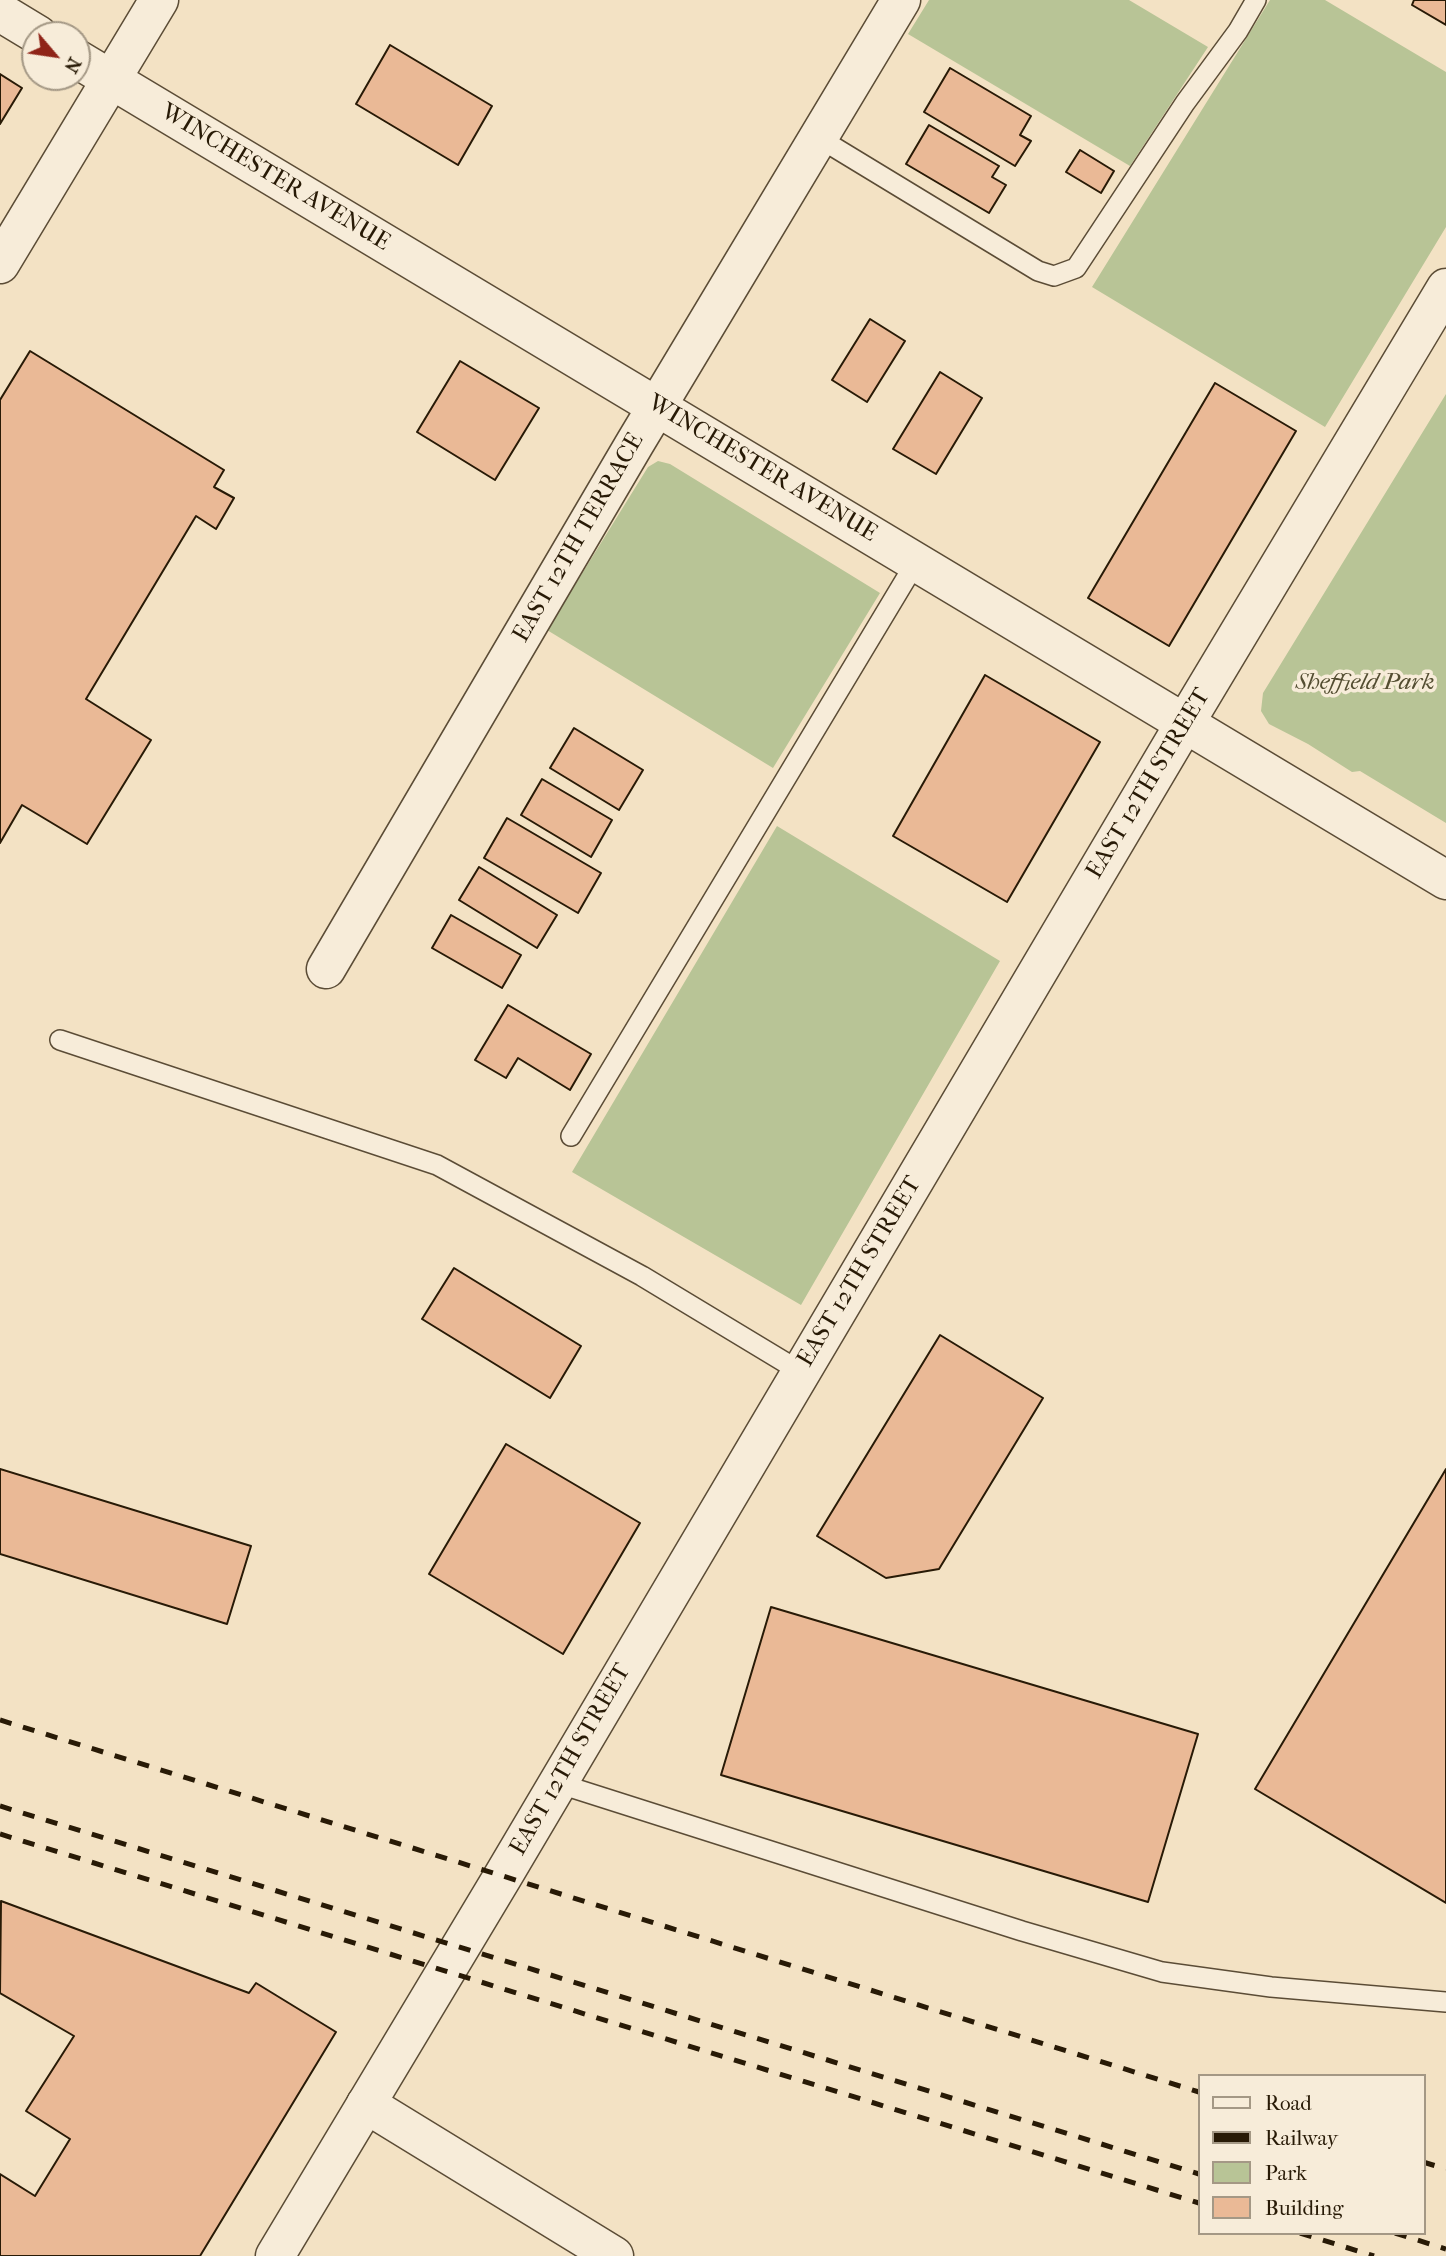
<!DOCTYPE html>
<html>
<head>
<meta charset="utf-8">
<style>
  body { margin:0 }
  #map { position:relative; width:1446px; height:2256px; overflow:hidden; background:#f3e2c4; font-family:"IM FELL French Canon",serif }
  canvas { display:block }
  .legend { position:absolute; left:1198px; top:2074px; width:228px; height:161px; box-sizing:border-box; background:#f7ecd9; border:2px solid #a49885; margin:0; padding:9px 12px; list-style:none; font-size:21px; color:#281a06 }
  .legend li { display:flex; align-items:center; gap:14px; height:35px }
  .legend b { width:35px; border:2px solid #a49885 }
  .north { position:absolute; left:21px; top:21px; width:70px; height:70px; box-sizing:border-box; background:#f7ecd9; border:2px solid #a49885; border-radius:50%; rotate:119deg; font-size:19px; font-weight:700; line-height:28px; text-align:center; color:#281a06 }
  .north::after { content:''; display:block; margin:auto; width:24px; height:32px; background:#8f2418; clip-path:polygon(50% 0,100% 100%,50% 72%,0 100%) }
</style>
</head>
<body>
<div id="map">
<canvas width="1446" height="2256"></canvas>
<ul class="legend">
<li><b style="height:9px;background:#f7ecd9"></b>Road</li>
<li><b style="height:9px;background:#281a06"></b>Railway</li>
<li><b style="height:19px;background:#b8c496"></b>Park</li>
<li><b style="height:19px;background:#eab996"></b>Building</li>
</ul>
<div class="north">N</div>
</div>
<script>
const context = document.querySelector('canvas').getContext('2d');
context.lineJoin = 'round';
function fill(path, color) { context.fillStyle = color; context.fill(path, 'evenodd'); }
const shape = rows => new Path2D(rows.map(r => 'M' + r).join(''));
function stroke(path, color, width, dash) { context.strokeStyle = color; context.lineWidth = width; context.lineCap = dash ? 'butt' : 'round'; context.setLineDash(dash || []); context.stroke(path); }
function drawText(font, color, halo, rows, align = 'center') {
  context.font = font + ' "IM FELL French Canon",serif'; context.lineWidth = 7; context.setLineDash([]); context.textBaseline = 'middle'; context.strokeStyle = halo; context.fillStyle = color; for (const [text, x, y, turn = 0] of rows) {
    context.save(); context.translate(x, y); context.rotate((+turn || 0) * Math.PI / 180); context.textAlign = isNaN(turn) ? turn : align; if (halo) context.strokeText(text, 0, 0); context.fillText(text, 0, 0); context.restore();
  }
}
fill(shape([
  [929,0,1129,0,1208,47,1130,166,908,34],
  [1270,0,1325,0,1446,72,1446,227,1325,427,1092,287],
  [1446,394,1446,823,1360,771,1352,772,1308,744,1269,724,1261,711,1263,693],
  [658,461,670,464,880,593,773,768,547,630,648,467],
  [777,826,1000,961,801,1305,572,1172]
]), '#b8c496');
const building = shape([
  [1414,0,1446,0,1446,25,1412,5,1414,0],
  [390,45,492,106,458,165,356,104,390,45],
  [950,68,1031,116,1020,135,1031,141,1015,166,924,112,950,68],
  [0,74,22,88,0,124,0,74],
  [929,125,999,166,992,177,1006,185,989,213,906,164,929,125],
  [1080,150,1114,171,1101,193,1066,172,1080,150],
  [870,319,905,341,867,402,832,380,870,319],
  [30,351,224,470,214,487,234,498,216,529,196,516,86,699,151,740,87,844,22,805,0,843,0,400,30,351],
  [460,361,539,408,495,480,417,432,460,361],
  [940,372,982,398,936,474,893,449,940,372],
  [1215,383,1296,431,1169,646,1088,598,1215,383],
  [985,675,1100,742,1007,902,893,836,985,675],
  [574,728,643,770,619,810,550,768,574,728],
  [542,779,612,820,591,857,521,815,542,779],
  [507,818,601,873,578,913,484,858,507,818],
  [479,867,557,915,537,948,459,900,479,867],
  [451,915,521,955,502,988,432,948,451,915],
  [508,1005,591,1054,570,1090,518,1058,506,1078,475,1060,508,1005],
  [454,1268,581,1346,550,1398,422,1319,454,1268],
  [940,1335,1043,1398,939,1569,886,1578,817,1536,940,1335],
  [506,1444,640,1523,563,1654,429,1574,506,1444],
  [0,1469,251,1546,227,1624,0,1554,0,1469],
  [1446,1469,1446,1903,1255,1789,1446,1469],
  [771,1607,1198,1734,1148,1902,721,1775,771,1607],
  [1,1901,249,1993,256,1983,336,2032,200,2256,0,2256,0,2174,35,2196,70,2139,26,2111,74,2036,0,1993,1,1901]
]);
fill(building, '#eab996');
stroke(building, '#281a06', 2);
const service = shape([
  [819,138,1038,271,1054,276,1076,268,1185,103,1238,31,1256,0],
  [60,1040,437,1165,642,1276,801,1372],
  [571,1136,916,562],
  [557,1783,1022,1931,1162,1972,1271,1987,1446,2002]
]);
const minor = shape([
  [0,12,38,35],
  [77,59,1446,880],
  [0,264,159,0],
  [326,969,635,443,901,0],
  [366,2104,614,2256]
]);
const tertiary = shape([
  [275,2256,503,1876,1185,723,1446,288]
]);
stroke(service, '#5b4c36', 22);
stroke(minor, '#5b4c36', 41);
stroke(tertiary, '#5b4c36', 41);
stroke(service, '#f7ecd9', 19);
stroke(minor, '#f7ecd9', 38);
stroke(tertiary, '#f7ecd9', 38);
stroke(shape([
  [0,1720,1199,2092],
  [0,1806,1199,2174],
  [0,1834,1199,2203],
  [1423,2162,1446,2169],
  [1300,2233,1374,2256],
  [1395,2233,1446,2249]
]), '#281a06', 5, [12, 12]);
drawText('24px', '#281a06', '#f7ecd9', [
  ["WINCHESTER AVENUE",275,178,31],
  ["WINCHESTER AVENUE",762,469,31],
  ["EAST 12TH TERRACE",579,538,-60],
  ["EAST 12TH STREET",1149,784,-59],
  ["EAST 12TH STREET",860,1272,-59],
  ["EAST 12TH STREET",571,1760,-60]
]);
drawText('italic 24px', '#534d31', '#f7ecd9', [
  ["Sheffield Park",1365,683]
]);
</script>
</body>
</html>
